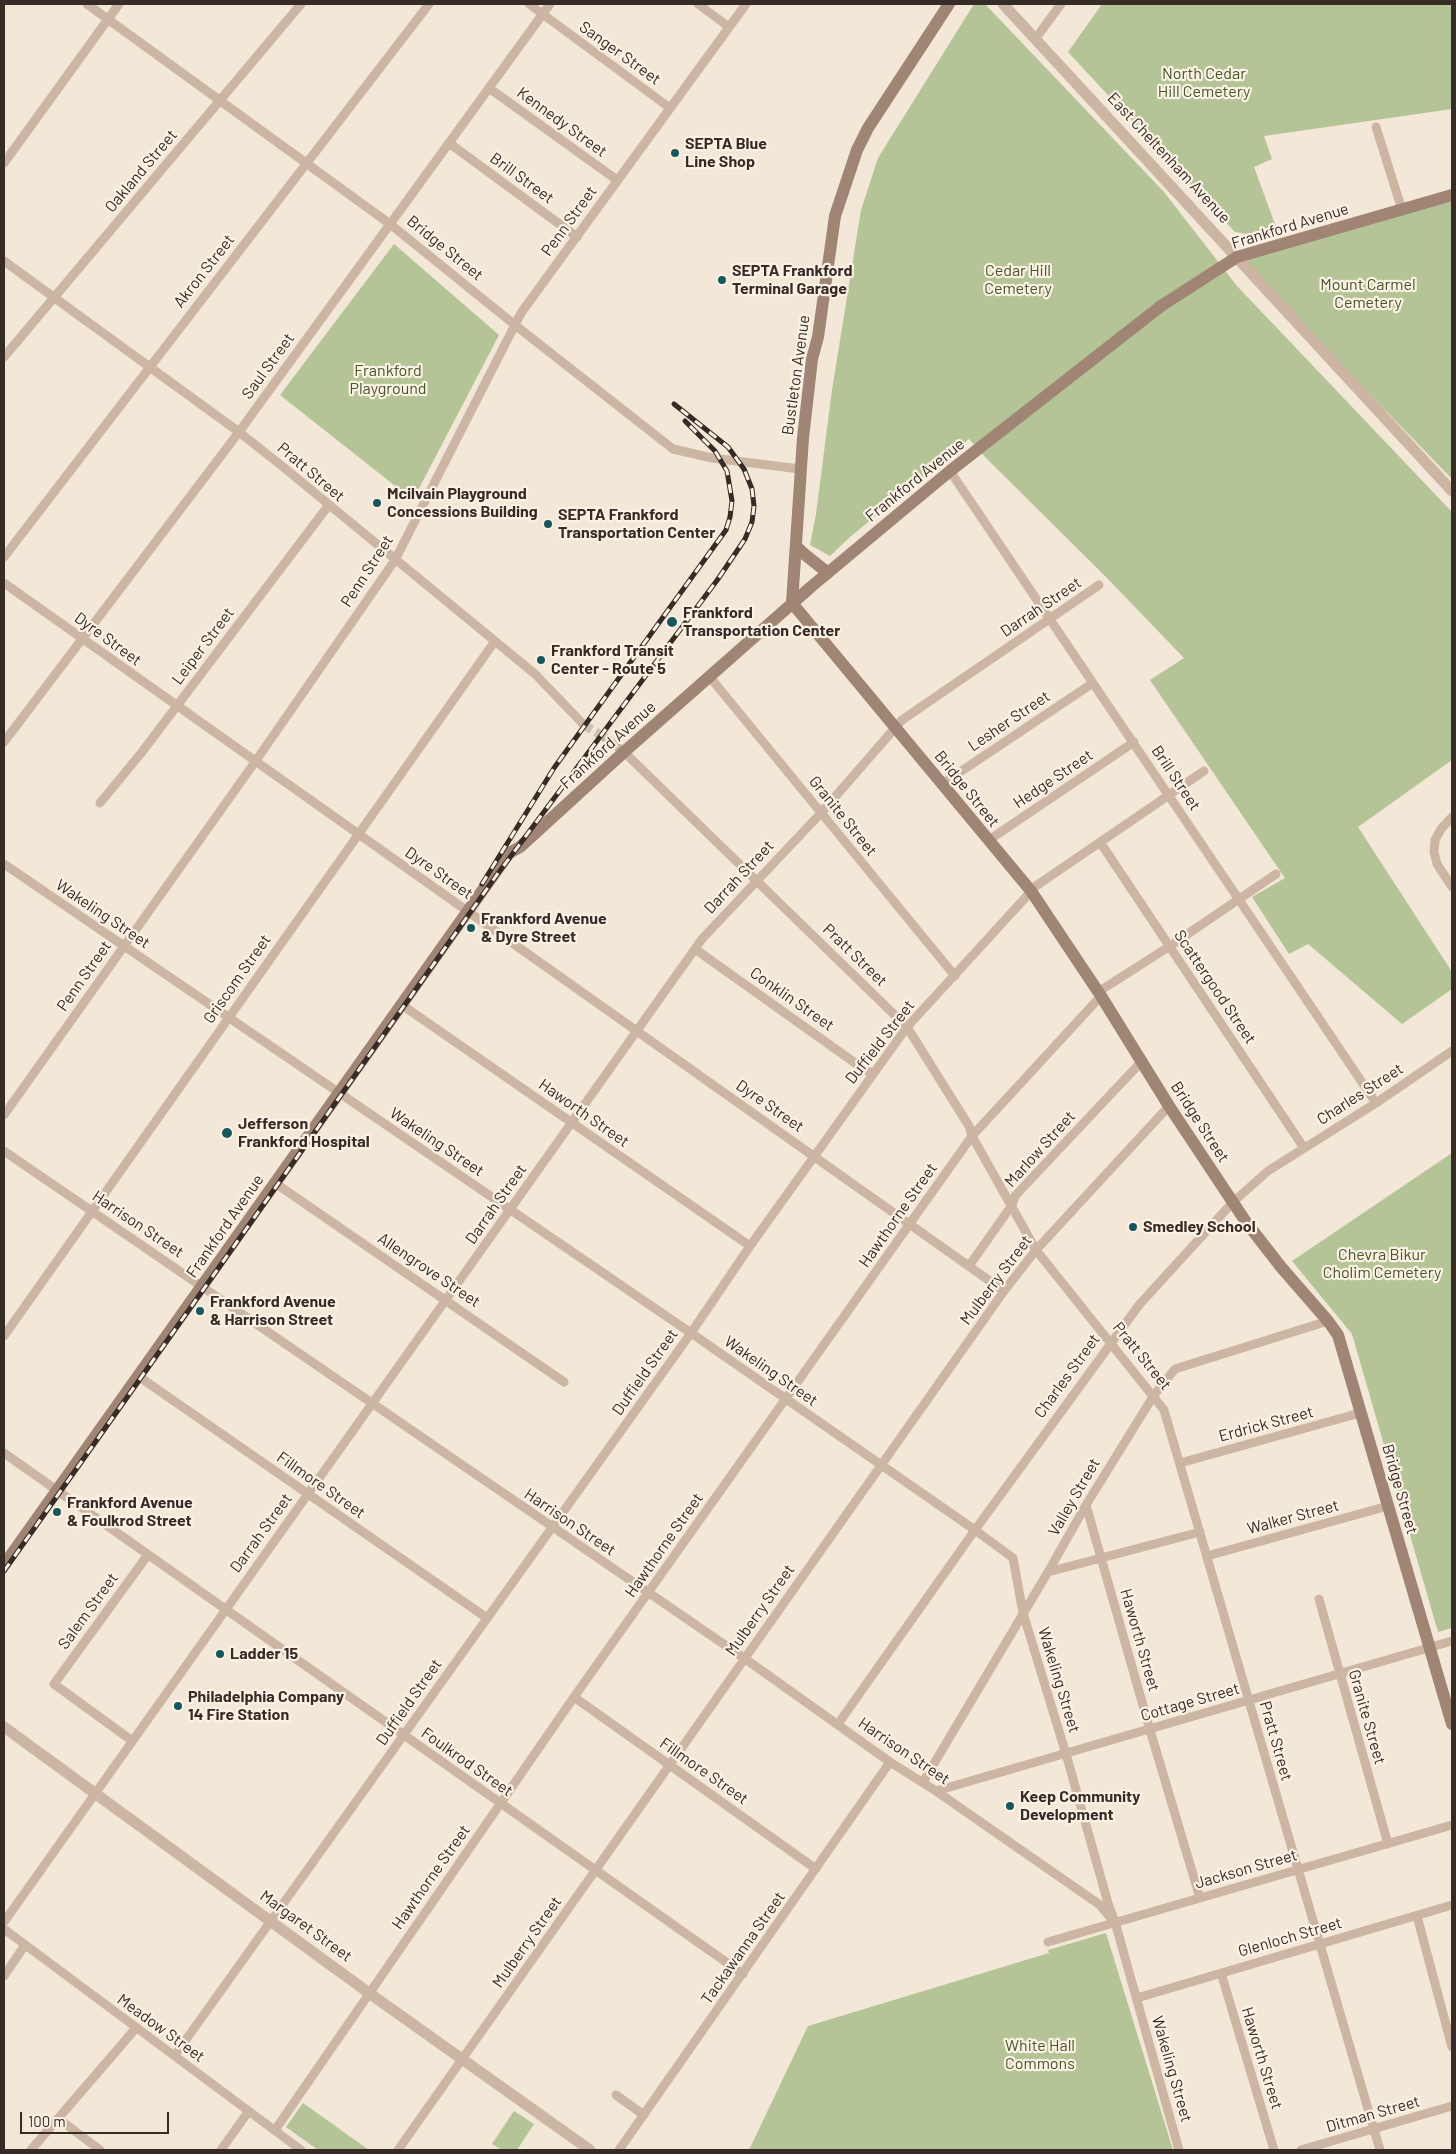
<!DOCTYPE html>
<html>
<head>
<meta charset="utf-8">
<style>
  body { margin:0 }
  #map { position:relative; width:1456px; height:2154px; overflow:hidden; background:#f3e7d8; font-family:Barlow,sans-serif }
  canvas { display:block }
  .frame { position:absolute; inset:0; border:5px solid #372b26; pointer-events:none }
  .scale { position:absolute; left:20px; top:2112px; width:149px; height:22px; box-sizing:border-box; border:2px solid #372b26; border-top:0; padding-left:6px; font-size:15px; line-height:18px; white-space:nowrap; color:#372b26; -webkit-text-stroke:4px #fbf1e4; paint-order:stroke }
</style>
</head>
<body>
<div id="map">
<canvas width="1456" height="2154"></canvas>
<div class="frame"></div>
<div class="scale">100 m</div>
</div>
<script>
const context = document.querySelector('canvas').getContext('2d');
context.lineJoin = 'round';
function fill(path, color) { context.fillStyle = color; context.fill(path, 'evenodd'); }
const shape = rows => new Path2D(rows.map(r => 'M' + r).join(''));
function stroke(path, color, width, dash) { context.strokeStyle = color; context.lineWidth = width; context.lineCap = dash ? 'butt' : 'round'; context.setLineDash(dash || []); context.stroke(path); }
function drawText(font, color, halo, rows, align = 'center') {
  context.font = font + ' Barlow,sans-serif'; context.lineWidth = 4.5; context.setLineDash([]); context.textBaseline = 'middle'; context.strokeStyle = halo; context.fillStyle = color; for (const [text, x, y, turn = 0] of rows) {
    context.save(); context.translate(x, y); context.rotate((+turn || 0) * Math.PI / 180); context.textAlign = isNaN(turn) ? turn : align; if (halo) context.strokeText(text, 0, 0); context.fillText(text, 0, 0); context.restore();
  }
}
fill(shape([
  [974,4,985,4,1164,192,1237,286,1452,512,1452,760,1358,827,1452,972,1452,989,1402,1024,1308,944,1289,954,1252,897,1285,878,1150,680,1184,658,1106,577,986,458,969,439,850,537,830,556,810,545,816,514,832,390,861,210,878,158],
  [1102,4,1452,4,1452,109,1264,136,1272,159,1254,167,1276,227,1253,235,1235,232,1068,52],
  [1452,195,1452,479,1237,257],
  [394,244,499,335,413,500,280,395],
  [1452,1153,1452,1628,1438,1632,1352,1334,1292,1261],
  [1106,1933,1173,2150,749,2150,808,2026,1049,1953,1048,1950],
  [303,2103,369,2150,318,2150,286,2127],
  [514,2111,534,2124,517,2150,502,2150,492,2144]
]), '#b4c497');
stroke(shape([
  [584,725,604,737]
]), '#cdc1b4', 9, [9, 4.5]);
stroke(shape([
  [87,4,390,224,515,325,673,449,712,458,800,469],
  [529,4,670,108],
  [698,4,729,27],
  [1036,38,1061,4],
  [489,88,617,180],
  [1376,127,1402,210],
  [449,143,577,237],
  [4,163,119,4],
  [4,261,239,432,282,466,535,674,584,725],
  [4,357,301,4],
  [950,471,1376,1103],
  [4,557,429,4],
  [4,583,1004,1291],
  [709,676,955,976],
  [604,737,624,752,907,1027,969,1126,972,1136,1036,1250,1164,1410,1380,2150],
  [4,742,239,432,550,4],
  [942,784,1093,683],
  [100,803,142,752,328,506],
  [1452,817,1441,829,1435,840,1434,852,1437,864,1452,887],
  [989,840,1134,742],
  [1100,842,1304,1148],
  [4,864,691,1333,975,1530,1013,1558,1023,1613,1066,1754,1108,1903,1115,1922,1179,2150],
  [695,949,865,1070,873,1073],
  [1098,992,1170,946,1276,874],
  [402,1005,750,1246],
  [4,1115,255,762,395,560,521,313,746,4],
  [4,1151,744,1658,890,1762,936,1791,1100,1905,1110,1917],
  [275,1183,564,1382],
  [969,1266,1012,1205,1015,1196,1142,1061],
  [4,1336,495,641],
  [138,1376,487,1618],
  [4,1453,743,1974],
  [1180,1463,1360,1413],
  [1086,1505,1150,1730,1200,1898],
  [1207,1556,1388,1506],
  [1048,1572,1200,1532],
  [1319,1599,1388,1844],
  [574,1697,816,1869],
  [838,1724,975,1530,1139,1305,1233,1202,1268,1171,1376,1103,1452,1051],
  [131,1740,54,1684,147,1556],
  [923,1782,1048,1572,1086,1505,1154,1395,1175,1369,1328,1321],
  [936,1791,1452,1641],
  [1417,1916,1452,2047],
  [4,1922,702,939,821,813,902,720,1099,585],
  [4,1929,301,2150],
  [1048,1942,1452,1825],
  [1221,1973,1274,2150],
  [4,1976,25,1945],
  [1137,1998,1452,1905],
  [175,2055,691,1333,750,1246,907,1027,1036,886,1204,771],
  [616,2095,644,2115],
  [59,2119,100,2150],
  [275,2130,574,1697,972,1136,1101,996],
  [31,2150,136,2028],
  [221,2150,248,2112],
  [398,2150,1004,1291,1036,1250,1169,1106],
  [619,2150,890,1762],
  [1301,2150,1452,2106]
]), '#ccb6a3', 9);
stroke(shape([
  [1003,4,1452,491],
  [4,1727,369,1993,590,2150]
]), '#ccb6a3', 11);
stroke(shape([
  [796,546,803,553,828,573],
  [792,603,1031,891,1101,996,1169,1106,1246,1222,1281,1267,1328,1321,1338,1335,1452,1724],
  [792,603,803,438,812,359,818,337,835,216,857,150,868,128,949,4],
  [4,1565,509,853,520,847,624,752,812,586,950,471,1161,306,1237,257,1452,195]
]), '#a08474', 12);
const rail = shape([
  [482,884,554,768,726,530,730,517,732,501,727,471,715,451,685,421],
  [4,1571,496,876,718,579,745,539,752,522,754,506,752,489,744,469,728,447,674,404]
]);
stroke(rail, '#372b26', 5);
stroke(rail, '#fbf1e4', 3, [9]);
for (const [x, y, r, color] of [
  [675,153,5,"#17575c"],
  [722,280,5,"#17575c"],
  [377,503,5,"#17575c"],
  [548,524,5,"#17575c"],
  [672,622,6,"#17575c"],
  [541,660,5,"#17575c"],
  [471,928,5,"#17575c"],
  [227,1133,6,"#17575c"],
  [1133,1227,5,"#17575c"],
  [200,1311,5,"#17575c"],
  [57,1512,5,"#17575c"],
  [220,1654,5,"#17575c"],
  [178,1706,5,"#17575c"],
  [1010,1806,5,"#17575c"]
]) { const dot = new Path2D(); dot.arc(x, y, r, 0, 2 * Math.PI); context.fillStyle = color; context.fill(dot); stroke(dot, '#fbf1e4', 2); }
drawText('16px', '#372b26', '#fbf1e4', [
  ["Sanger Street",620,53,36],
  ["Kennedy Street",562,122,36],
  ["East Cheltenham Avenue",1169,158,47],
  ["Oakland Street",141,171,-50],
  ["Brill Street",522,178,36],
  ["Penn Street",569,221,-54],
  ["Frankford Avenue",1290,226,-17],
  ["Bridge Street",445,248,39],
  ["Akron Street",204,271,-52],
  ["Saul Street",268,366,-54],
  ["Bustleton Avenue",796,375,-82],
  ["Pratt Street",311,472,40],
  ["Frankford Avenue",915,480,-39],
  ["Penn Street",367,571,-57],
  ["Darrah Street",1041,607,-34],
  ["Dyre Street",108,639,36],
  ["Leiper Street",203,646,-53],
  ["Lesher Street",1009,721,-34],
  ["Frankford Avenue",608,745,-42],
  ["Brill Street",1176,778,56],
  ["Hedge Street",1053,779,-34],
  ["Bridge Street",967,789,51],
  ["Granite Street",843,816,51],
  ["Dyre Street",439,873,35],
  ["Darrah Street",739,877,-47],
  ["Wakeling Street",103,914,34],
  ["Pratt Street",855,955,44],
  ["Penn Street",84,976,-55],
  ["Griscom Street",237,979,-55],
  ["Scattergood Street",1215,987,56],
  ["Conklin Street",792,999,35],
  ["Duffield Street",880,1042,-52],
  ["Charles Street",1360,1094,-33],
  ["Dyre Street",770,1106,35],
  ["Haworth Street",584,1113,35],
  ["Bridge Street",1200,1122,57],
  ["Wakeling Street",437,1142,34],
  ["Marlow Street",1040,1149,-48],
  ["Darrah Street",496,1204,-55],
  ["Hawthorne Street",898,1215,-55],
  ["Harrison Street",138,1224,34],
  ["Frankford Avenue",225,1226,-55],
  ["Allengrove Street",429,1270,34],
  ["Mulberry Street",996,1280,-53],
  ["Pratt Street",1142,1356,51],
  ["Wakeling Street",771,1371,35],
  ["Duffield Street",645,1372,-55],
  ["Charles Street",1067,1376,-54],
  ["Erdrick Street",1266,1424,-15],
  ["Fillmore Street",321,1485,35],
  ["Bridge Street",1400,1489,74],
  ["Valley Street",1074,1497,-60],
  ["Walker Street",1293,1517,-15],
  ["Harrison Street",570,1522,34],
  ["Darrah Street",261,1533,-54],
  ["Hawthorne Street",664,1545,-55],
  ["Mulberry Street",760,1610,-55],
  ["Salem Street",88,1611,-54],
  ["Haworth Street",1140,1640,74],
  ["Wakeling Street",1059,1680,73],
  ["Duffield Street",409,1702,-55],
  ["Cottage Street",1190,1702,-16],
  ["Granite Street",1367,1717,74],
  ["Pratt Street",1276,1741,74],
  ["Harrison Street",904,1751,34],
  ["Foulkrod Street",467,1762,35],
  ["Fillmore Street",704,1771,35],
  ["Jackson Street",1246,1869,-16],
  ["Hawthorne Street",431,1877,-55],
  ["Margaret Street",306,1926,36],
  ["Glenloch Street",1290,1937,-16],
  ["Mulberry Street",527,1942,-55],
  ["Tackawanna Street",743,1948,-55],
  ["Meadow Street",161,2028,36],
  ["Haworth Street",1262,2058,73],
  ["Wakeling Street",1172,2069,74],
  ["Ditman Street",1373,2114,-16]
]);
drawText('16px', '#455727', '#fbf1e4', [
  ["North Cedar",1204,74],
  ["Hill Cemetery",1204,92],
  ["Cedar Hill",1018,271],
  ["Cemetery",1018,289],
  ["Mount Carmel",1368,285],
  ["Cemetery",1368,303],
  ["Frankford",388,371],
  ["Playground",388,389],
  ["Chevra Bikur",1382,1255],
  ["Cholim Cemetery",1382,1273],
  ["White Hall",1040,2046],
  ["Commons",1040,2064]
]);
drawText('bold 16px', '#372b26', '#fbf1e4', [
  ["SEPTA Blue",685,144],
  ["Line Shop",685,162],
  ["SEPTA Frankford",732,271],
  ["Terminal Garage",732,289],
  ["Mcilvain Playground",387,494],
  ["Concessions Building",387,512],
  ["SEPTA Frankford",558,515],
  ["Transportation Center",558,533],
  ["Frankford",683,613],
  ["Transportation Center",683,631],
  ["Frankford Transit",551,651],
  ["Center - Route 5",551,669],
  ["Frankford Avenue",481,919],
  ["& Dyre Street",481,937],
  ["Jefferson",238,1124],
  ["Frankford Hospital",238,1142],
  ["Smedley School",1143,1227],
  ["Frankford Avenue",210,1302],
  ["& Harrison Street",210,1320],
  ["Frankford Avenue",67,1503],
  ["& Foulkrod Street",67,1521],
  ["Ladder 15",230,1654],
  ["Philadelphia Company",188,1697],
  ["14 Fire Station",188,1715],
  ["Keep Community",1020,1797],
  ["Development",1020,1815]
], 'left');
</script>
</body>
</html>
